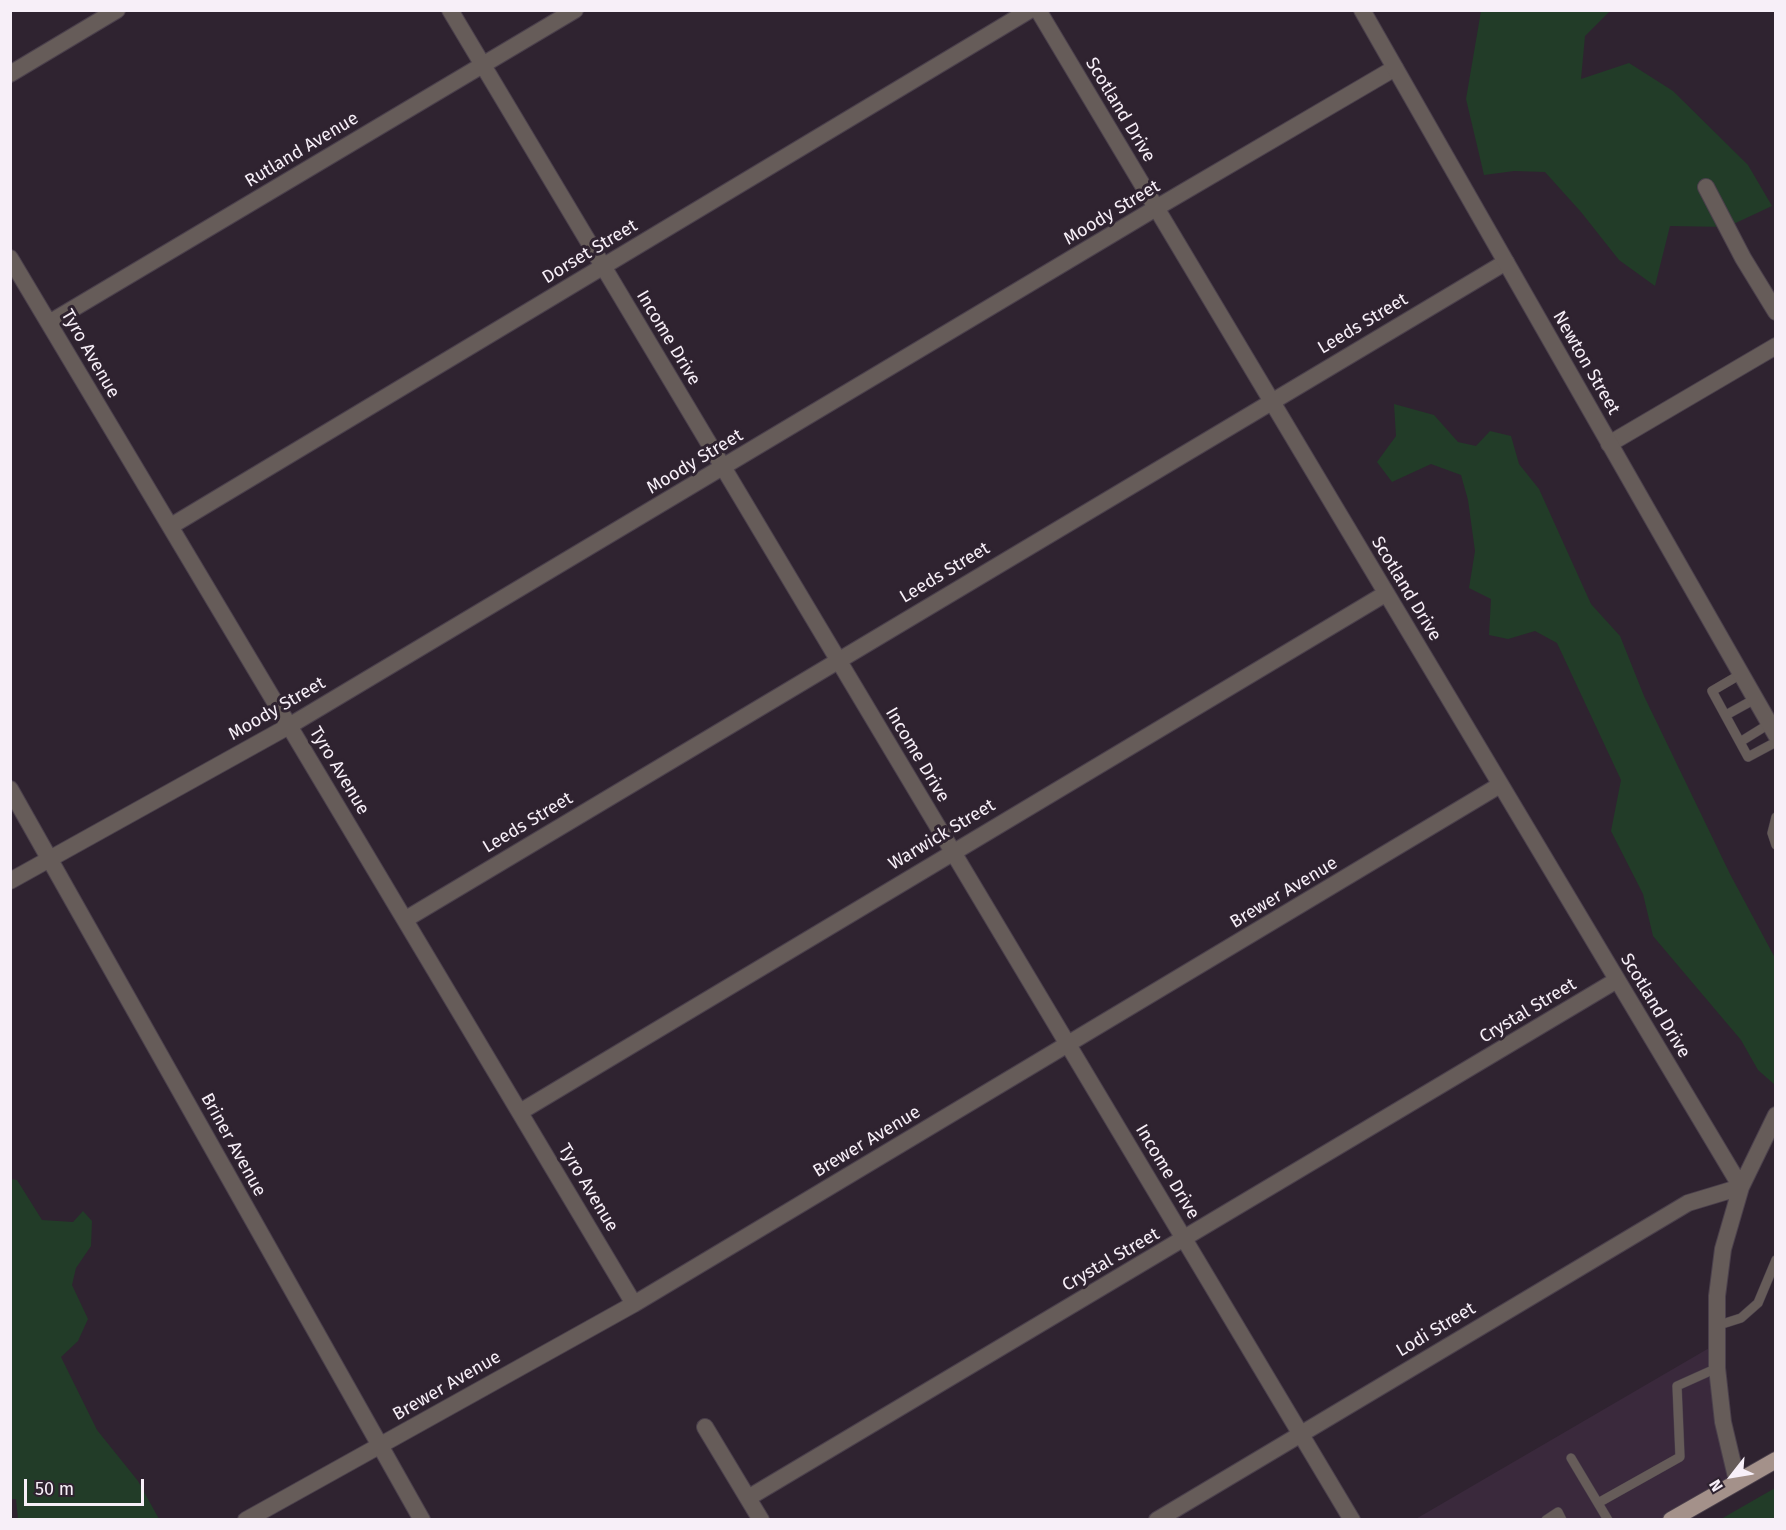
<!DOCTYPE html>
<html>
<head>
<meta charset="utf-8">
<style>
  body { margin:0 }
  #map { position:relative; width:1786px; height:1530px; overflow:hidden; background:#2f2330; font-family:"Fira Sans",sans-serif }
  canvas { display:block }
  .frame { position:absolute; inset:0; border:12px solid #f7eff8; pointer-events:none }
  .north { position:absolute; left:1702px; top:1446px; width:60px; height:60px; -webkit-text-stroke:4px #2f2330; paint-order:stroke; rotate:239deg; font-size:16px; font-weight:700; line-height:24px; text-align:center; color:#f7eff8 }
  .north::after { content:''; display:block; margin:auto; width:21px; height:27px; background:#f7eff8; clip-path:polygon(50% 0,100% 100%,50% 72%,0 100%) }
  .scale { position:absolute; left:24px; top:1479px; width:120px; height:27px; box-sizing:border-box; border:3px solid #f7eff8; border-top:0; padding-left:8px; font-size:18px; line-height:21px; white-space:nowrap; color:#f7eff8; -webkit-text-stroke:4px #2f2330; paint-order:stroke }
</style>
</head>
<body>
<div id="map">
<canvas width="1786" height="1530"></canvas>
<div class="frame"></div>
<div class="north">N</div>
<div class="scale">50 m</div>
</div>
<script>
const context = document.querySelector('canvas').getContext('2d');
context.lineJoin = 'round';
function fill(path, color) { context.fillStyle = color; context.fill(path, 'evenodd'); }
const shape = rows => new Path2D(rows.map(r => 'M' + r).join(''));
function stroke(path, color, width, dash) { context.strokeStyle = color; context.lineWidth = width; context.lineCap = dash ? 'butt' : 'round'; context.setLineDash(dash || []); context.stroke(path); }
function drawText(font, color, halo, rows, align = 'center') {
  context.font = font + ' "Fira Sans",sans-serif'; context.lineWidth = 6; context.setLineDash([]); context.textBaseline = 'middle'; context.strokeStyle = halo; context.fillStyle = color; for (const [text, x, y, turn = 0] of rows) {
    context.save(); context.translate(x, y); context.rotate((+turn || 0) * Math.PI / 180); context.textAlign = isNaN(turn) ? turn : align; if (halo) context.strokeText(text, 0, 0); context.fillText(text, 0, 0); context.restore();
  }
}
fill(shape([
  [1716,1344,1737,1481,1670,1519,1414,1520]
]), '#3a293c');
fill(shape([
  [1481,11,1610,11,1585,36,1581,79,1629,63,1673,91,1748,165,1772,206,1727,227,1670,226,1655,286,1619,260,1581,212,1545,172,1514,171,1484,175,1466,99],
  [1394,404,1434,415,1458,442,1476,446,1490,431,1511,436,1519,464,1539,489,1591,604,1620,636,1644,696,1730,874,1775,958,1775,1085,1758,1070,1741,1040,1653,936,1643,894,1611,831,1621,780,1557,643,1535,631,1508,639,1489,635,1491,599,1469,588,1475,551,1468,500,1461,475,1431,464,1392,482,1377,462,1396,436],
  [11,1179,17,1180,42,1220,73,1222,83,1211,92,1221,91,1246,76,1268,72,1285,88,1319,78,1341,61,1357,97,1430,138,1481,159,1519,18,1519,16,1499,10,1499],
  [1775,1488,1775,1519,1721,1519]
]), '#223c28');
const service = shape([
  [1741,674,1712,691,1748,757,1776,742],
  [1726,715,1755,699],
  [1740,742,1769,724],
  [1776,817,1772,833,1776,845],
  [1716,1326,1741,1318,1758,1303,1776,1260],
  [1571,1458,1608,1520],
  [1598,1503,1680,1457,1677,1386,1717,1368],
  [1546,1520,1558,1512,1562,1520]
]);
const minor = shape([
  [450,10,1352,1520],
  [1038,10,1741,1187,1688,1203,1157,1520],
  [10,74,117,10],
  [1706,187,1743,258,1776,312],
  [10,258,634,1304],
  [49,323,575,10],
  [1609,444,1776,346],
  [171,526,1030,10],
  [10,789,422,1520],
  [10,881,289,726,1156,208,1395,68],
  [406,919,1506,262],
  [520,1112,1385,594],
  [705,1427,761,1520],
  [1737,1481,1723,1422,1717,1368,1717,1296,1723,1249,1741,1187,1776,1115],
  [748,1498,1617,980],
  [246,1520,634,1304,1500,785]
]);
const tertiary = shape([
  [1362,10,1776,735]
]);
const primary = shape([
  [1671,1520,1776,1460]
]);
stroke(service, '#4b404c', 10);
stroke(minor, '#4b404c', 18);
stroke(tertiary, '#4b404c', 18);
stroke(primary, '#4b404c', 18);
stroke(service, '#665c59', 9);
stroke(minor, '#665c59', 16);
stroke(tertiary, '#665c59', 16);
stroke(primary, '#a4918a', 16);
drawText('18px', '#f7eff8', '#2f2330', [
  ["Scotland Drive",1120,110,59],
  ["Rutland Avenue",302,150,-31],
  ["Moody Street",1112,213,-31],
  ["Dorset Street",590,252,-31],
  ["Leeds Street",1363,324,-31],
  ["Income Drive",668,338,59],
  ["Tyro Avenue",90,354,60],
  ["Newton Street",1586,363,60],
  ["Moody Street",695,462,-31],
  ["Leeds Street",945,573,-31],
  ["Scotland Drive",1406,589,59],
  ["Moody Street",277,709,-30],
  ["Income Drive",917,755,59],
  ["Tyro Avenue",339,771,59],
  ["Leeds Street",528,823,-31],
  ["Warwick Street",942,835,-31],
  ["Brewer Avenue",1284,893,-31],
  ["Scotland Drive",1655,1006,59],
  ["Crystal Street",1528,1011,-31],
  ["Brewer Avenue",867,1142,-31],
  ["Briner Avenue",233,1145,61],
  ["Income Drive",1167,1172,59],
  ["Tyro Avenue",588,1188,59],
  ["Crystal Street",1111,1260,-30],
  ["Lodi Street",1436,1330,-31],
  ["Brewer Avenue",447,1386,-30]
]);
</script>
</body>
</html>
